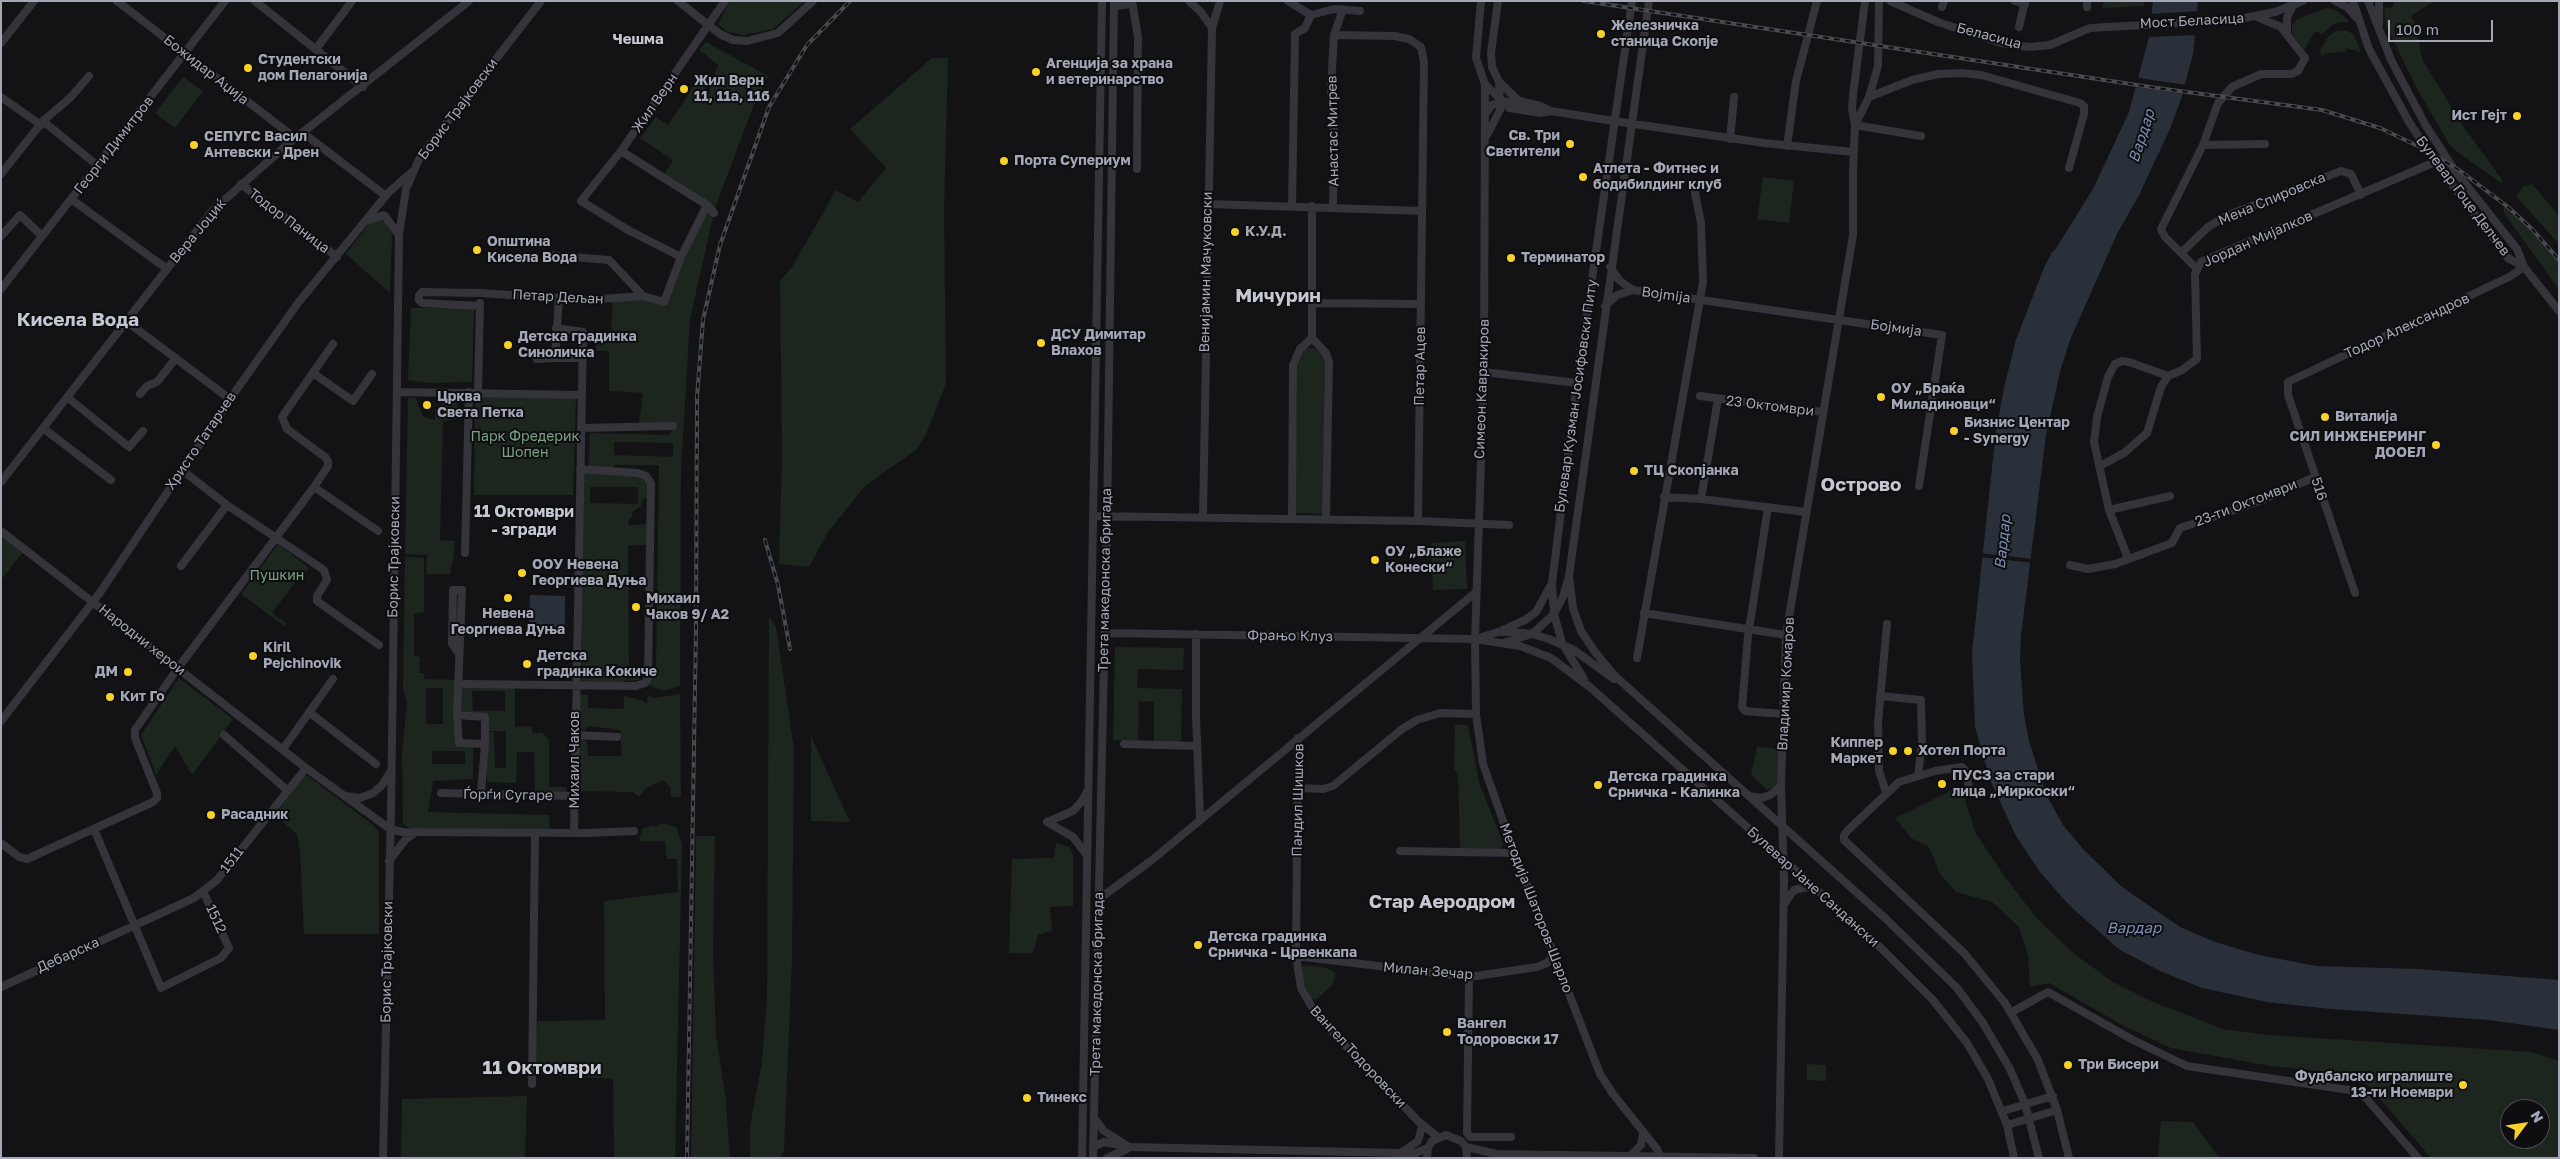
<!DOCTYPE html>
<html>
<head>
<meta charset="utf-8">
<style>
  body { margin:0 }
  #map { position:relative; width:2560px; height:1159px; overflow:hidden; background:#131315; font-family:"Golos Text",sans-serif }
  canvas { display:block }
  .frame { position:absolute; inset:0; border:2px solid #a4a7b6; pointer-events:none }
  .north { position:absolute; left:2500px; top:1099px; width:50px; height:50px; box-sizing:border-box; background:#0e0e10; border:1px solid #4a4b52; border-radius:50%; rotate:59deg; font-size:14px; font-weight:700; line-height:20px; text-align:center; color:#a4a7b6 }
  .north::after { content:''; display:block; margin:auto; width:18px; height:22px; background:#f9d227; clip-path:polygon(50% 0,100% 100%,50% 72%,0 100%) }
  .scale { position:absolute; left:2388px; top:20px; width:105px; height:22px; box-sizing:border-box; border:2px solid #a4a7b6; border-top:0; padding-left:6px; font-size:15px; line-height:18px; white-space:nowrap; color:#a4a7b6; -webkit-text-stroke:4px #0e0e10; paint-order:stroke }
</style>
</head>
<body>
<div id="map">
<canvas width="2560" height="1159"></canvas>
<div class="frame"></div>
<div class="north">N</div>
<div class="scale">100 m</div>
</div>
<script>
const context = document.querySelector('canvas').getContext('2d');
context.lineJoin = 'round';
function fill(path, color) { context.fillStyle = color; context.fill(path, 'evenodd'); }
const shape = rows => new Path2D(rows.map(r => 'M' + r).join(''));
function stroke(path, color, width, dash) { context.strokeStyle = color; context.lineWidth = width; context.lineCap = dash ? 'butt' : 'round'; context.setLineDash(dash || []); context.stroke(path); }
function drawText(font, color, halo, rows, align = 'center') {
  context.font = font + ' "Golos Text",sans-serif'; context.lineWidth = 4; context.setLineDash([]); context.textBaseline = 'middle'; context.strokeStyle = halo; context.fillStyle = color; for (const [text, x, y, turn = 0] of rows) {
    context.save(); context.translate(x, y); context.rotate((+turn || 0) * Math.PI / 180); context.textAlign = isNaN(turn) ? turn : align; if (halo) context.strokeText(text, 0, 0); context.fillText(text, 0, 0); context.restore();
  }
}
fill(shape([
  [730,1,805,1,773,29,744,35,727,32,718,24],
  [2103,1,2144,1,2144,6,2103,8],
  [2395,1,2434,1,2411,16,2421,34,2418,35,2422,59,2463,126,2503,181,2501,183,2451,147,2416,87,2386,25,2384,8,2393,7],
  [2326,8,2336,10,2345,17,2350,23,2341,22,2334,24,2322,34,2315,31,2304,50,2292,33,2292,26,2296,20,2305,16],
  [2336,31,2348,31,2354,35,2361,52,2346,48,2345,52,2328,53,2321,57,2320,50,2328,37],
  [706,42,768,76,753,107,715,208,690,319,681,468,680,686,662,691,645,683,648,669,656,670,659,465,614,465,613,471,646,476,651,498,643,499,641,506,633,512,631,518,628,520,629,525,650,524,650,545,628,545,629,669,643,669,639,680,623,681,623,686,582,686,580,469,588,469,590,433,669,435,673,427,640,427,639,422,643,393,609,391,609,351,596,351,596,332,614,330,611,329,613,300,643,296,664,302,707,205,663,177,673,160,640,138,656,117,668,125,690,92,695,79,709,92,718,65,699,50],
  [614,442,673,443,673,457,614,455],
  [590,487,638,487,638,504,590,503],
  [932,58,948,58,944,209,946,384,926,434,917,449,865,486,828,532,809,567,779,564,782,455,780,281,792,267,836,190,858,202,886,168,850,129],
  [183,77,203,91,175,128,155,113],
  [1763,177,1794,181,1789,223,1757,219],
  [2532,184,2559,216,2559,244,2516,196,2523,187],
  [2507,204,2559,258,2559,289,2505,215,2503,208],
  [379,220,386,221,392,235,390,293,346,254,368,225],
  [411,308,474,308,472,382,430,383,408,380],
  [1313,348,1322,353,1325,360,1323,514,1295,513,1297,368,1301,354,1306,349],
  [475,393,576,396,573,495,474,495],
  [444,395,453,395,457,399,457,419,443,421,440,540,455,541,454,555,450,574,426,574,427,555,405,554,408,399,410,397,416,398,423,417,435,420,435,409,441,406],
  [1,535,23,552,1,580],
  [1465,541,1467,589,1433,590,1431,543],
  [278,544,309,568,303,577,300,576,272,613,286,623,284,626,241,594],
  [405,557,424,558,424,612,414,614,414,656,420,657,419,673,424,673,424,679,457,680,457,684,515,688,515,727,531,726,533,733,542,733,549,740,549,787,566,787,567,796,535,795,534,752,517,752,516,783,487,782,485,732,494,732,495,768,506,768,506,731,485,731,485,717,457,715,459,743,473,745,473,779,433,781,428,812,549,815,550,833,416,832,403,824,402,754,407,702,403,689],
  [426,688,443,688,443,724,426,724],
  [472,691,505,691,505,711,473,711],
  [432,751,465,751,465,764,432,764],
  [769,616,776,627,794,749,792,959,784,1149,781,1158,750,1158,750,1126,762,1062,767,998],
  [1115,647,1184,648,1183,670,1138,669,1137,688,1182,689,1181,743,1154,743,1154,701,1139,702,1138,741,1113,740],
  [179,678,233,719,192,775,175,746,156,775,141,735],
  [680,694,681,797,671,797,671,788,663,780,645,789,639,797,633,792,576,791,576,739,585,739,587,743,588,756,622,756,620,730,589,726,585,730,576,729,576,695,588,695,588,708,624,709,624,696,641,700,647,704,648,695,654,698],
  [1455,725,1468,725,1479,782,1503,843,1501,849,1460,849,1458,775,1454,768],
  [811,736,850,822,811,821],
  [1757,747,1782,749,1781,786,1767,790,1751,775],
  [304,776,308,776,373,825,379,832,379,934,304,934,300,851,297,834,275,815],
  [1961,786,1975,832,2005,877,2036,917,2073,953,2113,982,2151,1001,2223,1029,2269,1035,2531,1052,2559,1061,2559,1158,2431,1158,2370,1087,2349,1074,2270,1066,2171,1048,2124,1026,2049,983,2030,987,2028,956,2019,927,1992,902,1956,892,1940,874,1929,847,1911,838,1895,818],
  [2510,1109,2540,1109,2540,1139,2510,1139],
  [662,823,676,827,682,844,675,1158,614,1158,613,1079,531,1074,538,1021,605,1020,604,901,678,892,677,859,667,859,665,841,639,841,642,829,652,826,656,827],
  [696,836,715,836,713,951,716,1035,726,1101,730,1158,691,1158],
  [1056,843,1069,847,1073,855,1073,906,1050,907,1052,931,1038,935,1033,953,1009,953,1012,859,1054,858],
  [1303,965,1323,967,1335,972,1336,976,1332,985,1317,999,1311,999,1302,979,1300,969],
  [1807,1064,1826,1065,1826,1081,1807,1080],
  [527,1096,525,1158,401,1158,402,1099],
  [2161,1121,2193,1122,2218,1156,2238,1158,2158,1158]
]), '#1d251f');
fill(shape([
  [2153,1,2198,1,2193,54,2181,99,2170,129,2139,195,2117,234,2070,340,2060,372,2046,435,2021,636,2020,660,2024,715,2029,741,2046,794,2063,825,2084,850,2122,887,2180,927,2215,942,2259,955,2316,966,2418,969,2559,980,2559,1030,2489,1020,2331,1009,2267,1002,2202,988,2160,971,2120,950,2070,906,2040,872,2016,836,1990,780,1975,727,1972,653,1996,431,2005,383,2016,340,2043,270,2052,252,2055,250,2093,189,2129,112,2149,37],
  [530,595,565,596,565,635,529,634]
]), '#293039');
fill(shape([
  [2200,11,2197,35,2146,37,2149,14],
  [2136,77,2158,81,2188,85,2185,94,2155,90,2134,87],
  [1980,553,2033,559,2033,563,1980,557]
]), '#131315');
stroke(shape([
  [117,1,295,138],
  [255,1,363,87],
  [678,1,720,34,733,40,747,41,778,33,813,1],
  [1132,1,1138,37,1137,169],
  [1189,1,1201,12,1212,28],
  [1288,1,1311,15,1334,9,1360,11],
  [1481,1,1476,58,1485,84,1509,108,1541,113,1551,111],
  [1498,1,1491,53,1492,67,1499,82,1519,101,1541,106,1551,111,1607,120,1764,143,1853,152],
  [1890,1,1938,22,2001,43,2029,47,2050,45,2090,28,2234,20,2275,12,2303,1],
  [2015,1,2025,4],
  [2335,1,2347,7,2357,18],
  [2353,1,2369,49,2409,122,2435,162,2508,258,2524,267],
  [2368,1,2391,60,2426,126,2455,171,2517,249,2524,267,2559,311],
  [2379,1,2379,24],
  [1114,6,1132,4],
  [1942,7,1944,1],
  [2087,7,2087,1],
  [2019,27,2025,1],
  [2287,32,2287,17,2293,6],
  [1334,35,1395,36,1409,39,1421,47,1424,62,1418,521],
  [1,43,34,1],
  [316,49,352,1],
  [1485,84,1484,372,1475,639,1476,714,1483,764,1509,838,1600,1074,1613,1094,1657,1149,1659,1155],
  [1,97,41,125],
  [1869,97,1912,80,1938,74,1962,73,1981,75,2080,103,2084,106,2084,114,2069,168],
  [1485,114,1492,105,1501,102,1518,101],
  [43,121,98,166],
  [1855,125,1869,97,1878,66,1879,1],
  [1855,125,1921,136],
  [303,133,386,196],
  [1487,135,1500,110,1499,82],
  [1730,139,1734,97],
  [2203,145,2265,144],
  [1787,146,1796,81,1817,1],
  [621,151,707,205,714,213],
  [1,174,43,121,71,97,89,76],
  [241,184,337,257],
  [71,199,167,269],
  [1208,204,1422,211],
  [1292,206,1295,34,1305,28,1311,15],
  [1333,207,1334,134,1331,88,1334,35,1343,9],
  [366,221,384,215,399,235],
  [1,236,20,215,42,236],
  [2181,253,2208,227,2226,216,2341,171,2351,174,2361,195],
  [548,255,609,260,643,296],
  [681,257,628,230,581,201,621,151,725,1],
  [1610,267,1620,281,1633,290],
  [2196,268,2165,237,2161,229,2203,145,2218,103,2232,87,2261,74,2291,74,2298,71,2305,58,2281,27,2257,17],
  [1,289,225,1],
  [559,297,555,358,582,358],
  [1313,303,1421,304],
  [480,306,422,303,419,300,419,295,422,292,480,293,586,300,643,296,664,302,681,257,707,205],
  [1605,306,1617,295,1633,290,1942,335,1919,486],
  [126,321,230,399],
  [556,328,583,332,574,833],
  [1312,338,1326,353,1329,362,1326,519],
  [537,359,555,358],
  [1484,372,1577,383],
  [313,373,353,401,372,374],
  [2168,376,2182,370,2197,359,2195,274,2201,262,2435,162],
  [397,392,581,395],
  [478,392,480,303],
  [140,394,147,386,157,382,176,358],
  [1700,396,1822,412],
  [67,397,129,447,143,431],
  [43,428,111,480],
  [581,428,673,426],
  [2100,466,2124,453,2147,433,2161,387,2168,376],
  [182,470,227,505,324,570,327,580,317,596,317,601,379,645],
  [1,482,213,210,288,144,469,1],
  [314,487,328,466,328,461,325,457,287,429,282,417,333,344],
  [1664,497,1701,499,1806,512],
  [1701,499,1718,399],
  [1768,507,1748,636,1742,707,1745,711,1783,714],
  [2109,510,2170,496],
  [1094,516,1418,521,1509,525],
  [1203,517,1212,28,1220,1],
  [1292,518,1293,365,1300,349,1312,338,1312,206],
  [1,531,306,768,390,829,403,832,586,833,634,831],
  [465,553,469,392],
  [2128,558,2109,510,2094,442,2097,417,2108,377,2115,364,2122,361,2129,362,2168,376],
  [2070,565,2088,569,2115,564,2172,543,2180,528,2252,504,2315,477],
  [181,566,227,505],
  [1569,576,1573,608,1581,631,1595,652,1615,676,1885,918,1957,988,1983,1023,2010,1069,2025,1104,2039,1158],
  [2355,593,2288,395,2288,382,2509,277,2524,267],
  [1644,613,1786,635],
  [1503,630,1525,620,1536,612,1551,585],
  [1105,633,1475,639,1520,646,1551,658,1591,688,1783,859,1881,948,1933,1000,1967,1043,1988,1079,2007,1125,2014,1158],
  [1196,634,1196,715,1200,818],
  [1479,638,1498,632,1512,632,1532,634,1549,639,1574,650,1614,679],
  [1506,642,1532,634,1554,614,1563,597,1569,576,1649,1],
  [1637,658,1703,282,1701,223,1695,193],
  [1584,679,1562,643,1554,614,1552,583,1577,383,1632,1],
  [465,684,636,686,645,683,648,678,651,483,646,476,638,473,580,469],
  [1880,696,1921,700,1922,742,1918,776],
  [309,712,376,764],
  [457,715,462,590,453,590,452,644,459,654],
  [1,721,99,594,230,399,298,303,388,193,413,171],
  [224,735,287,790],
  [575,735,617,737],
  [1298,738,1296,956,1301,988,1317,1016,1419,1122,1438,1137],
  [1124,744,1197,746],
  [283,749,333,679],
  [1297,788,1323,789,1333,786,1402,729,1417,720,1440,713,1476,714],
  [1969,789,1966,771,1962,767,1935,771,1899,782,1848,830,1844,835,1844,840,1964,953,2005,1003,2038,1060,2057,1110,2069,1158],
  [1886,792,1879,771,1878,723,1887,624],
  [441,793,575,796],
  [481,794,485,744,485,717,457,715,459,743,485,744],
  [346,796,360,798,373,793,382,785,391,771],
  [1749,796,1762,798,1770,795,1781,786],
  [1047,822,1073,811,1082,801,1087,792],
  [1047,822,1073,837,1086,854],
  [94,829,161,988,221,958,229,948,203,891],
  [1,843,19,857,27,859,153,802,157,798,157,793,135,738,135,730,175,672,314,487,378,531],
  [1400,851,1515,853],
  [389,861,405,840,416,832],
  [1099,899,1152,860,1476,592],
  [1785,903,1794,890,1808,887,1815,890],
  [1296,956,1469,977,1537,967,1547,963,1554,955],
  [1469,977,1467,1133,1470,1137,1511,1137],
  [1,987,194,898,217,880,306,768],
  [2012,1012,2048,992,2133,1040,2187,1066,2356,1091,2365,1097,2418,1158],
  [532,1084,535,833],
  [2003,1111,2053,1096],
  [1094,1118,1104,1131,1126,1145],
  [2007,1125,2057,1110],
  [1093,1147,1104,1142,1131,1147,1401,1153,1414,1158],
  [1466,1147,1497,1154,1754,1158],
  [1401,1153,1418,1141,1422,1127],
  [1410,1155,1428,1148],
  [1631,1155,1641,1145,1643,1133],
  [383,1158,391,812,399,235,406,189,420,157,541,1],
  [1082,1158,1102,1],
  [1093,1158,1107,527,1114,1],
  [1107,1158,1127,1149],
  [1427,1158,1428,1148,1432,1141,1446,1135,1461,1141,1466,1147,1467,1158],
  [1779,1158,1784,880,1781,786,1786,635,1853,235,1853,171,1855,125,1852,109,1853,95,1865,1]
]), '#34343a', 8);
const rail = shape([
  [1584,1,2157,88,2322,110,2380,128,2424,149,2459,170,2508,207,2532,229,2559,260],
  [765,540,778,585,790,649],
  [687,1158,696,629,697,397,703,320,720,245,769,107,807,45,850,1]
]);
stroke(rail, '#494a51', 4);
stroke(rail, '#0e0e10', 2, [5.5]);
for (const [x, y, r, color] of [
  [1601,34,5,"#f9d227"],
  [248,68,5,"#f9d227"],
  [1036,72,5,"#f9d227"],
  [684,89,5,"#f9d227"],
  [2517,116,5,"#f9d227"],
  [1570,144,5,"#f9d227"],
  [194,145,5,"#f9d227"],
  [1004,161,5,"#f9d227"],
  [1583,177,5,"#f9d227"],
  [1235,232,5,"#f9d227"],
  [477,250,5,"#f9d227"],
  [1511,258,5,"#f9d227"],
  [1041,343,5,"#f9d227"],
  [508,345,5,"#f9d227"],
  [1881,397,5,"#f9d227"],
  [427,405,5,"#f9d227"],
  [2325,417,5,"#f9d227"],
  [1954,431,5,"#f9d227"],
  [2436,445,5,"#f9d227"],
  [1634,471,5,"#f9d227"],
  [1375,560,5,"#f9d227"],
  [522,573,5,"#f9d227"],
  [508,598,5,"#f9d227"],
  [636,607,5,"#f9d227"],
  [253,656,5,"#f9d227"],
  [527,664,5,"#f9d227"],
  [128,672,5,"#f9d227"],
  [110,697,5,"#f9d227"],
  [1893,751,5,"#f9d227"],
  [1908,751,5,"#f9d227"],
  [1942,784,5,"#f9d227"],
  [1598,785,5,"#f9d227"],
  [211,815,5,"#f9d227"],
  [1198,945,5,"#f9d227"],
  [1447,1032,5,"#f9d227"],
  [2068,1065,5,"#f9d227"],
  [2463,1085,5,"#f9d227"],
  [1027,1098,5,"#f9d227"]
]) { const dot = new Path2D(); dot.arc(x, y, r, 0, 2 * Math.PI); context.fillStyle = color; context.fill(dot); stroke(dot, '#0e0e10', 2); }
drawText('14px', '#a4a7b6', '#0e0e10', [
  ["Мост Беласица",2192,21,-3],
  ["Беласица",1989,36,15],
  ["Божидар Аџија",206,70,38],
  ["Жил Верн",655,103,-55],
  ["Борис Трајковски",458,109,-53],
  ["Анастас Митрев",1333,131,-91],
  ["Георги Димитров",114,145,-52],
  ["Булевар Гоце Делчев",2463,196,53],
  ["Мена Спировска",2272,199,-23],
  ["Тодор Паница",289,221,37],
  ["Вера Јоциќ",198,231,-50],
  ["Јордан Мијалков",2258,239,-24],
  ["Венијамин Мачуковски",1206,272,-89],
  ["Bojmija",1666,295,8],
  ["Петар Дељан",558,297,3],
  ["Тодор Александров",2407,326,-25],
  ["Бојмија",1896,328,8],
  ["Петар Ацев",1420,366,-89],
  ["Симеон Кавракиров",1482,389,-88],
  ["Булевар Кузман Јосифовски Питу",1576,396,-82],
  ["23 Октомври",1770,406,7],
  ["Христо Татарчев",201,441,-56],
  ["516",2319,489,72],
  ["23-ти Октомври",2246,503,-21],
  ["Борис Трајковски",394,557,-89],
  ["Трета македонска бригада",1105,580,-89],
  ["Фрањо Клуз",1290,636,1],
  ["Народни херои",142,640,38],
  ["Владимир Комаров",1786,684,-87],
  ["Михаил Чаков",575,760,-90],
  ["Ѓорѓи Сугаре",508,795,1],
  ["Пандил Шишков",1298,800,-89],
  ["1511",232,860,-52],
  ["Булевар Јане Сандански",1813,887,42],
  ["Методија Шаторов-Шарло",1536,908,69],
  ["1512",216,919,65],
  ["Дебарска",68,955,-24],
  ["Борис Трајковски",387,962,-89],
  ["Милан Зечар",1428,971,5],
  ["Трета македонска бригада",1097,984,-89],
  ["Вангел Тодоровски",1358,1057,47]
]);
drawText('bold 14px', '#a4a7b6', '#0e0e10', [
  ["Железничка",1611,26],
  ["станица Скопје",1611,42],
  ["Студентски",258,60],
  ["дом Пелагонија",258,76],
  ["Агенција за храна",1046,64],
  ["и ветеринарство",1046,80],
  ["Жил Верн",694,81],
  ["11, 11а, 11б",694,97],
  ["Ист Гејт",2507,116,"right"],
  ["Св. Три",1560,136,"right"],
  ["Светители",1560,152,"right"],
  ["СЕПУГС Васил",204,137],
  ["Антевски - Дрен",204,153],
  ["Порта Супериум",1014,161],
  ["Атлета - Фитнес и",1593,169],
  ["бодибилдинг клуб",1593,185],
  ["К.У.Д.",1245,232],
  ["Општина",487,242],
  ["Кисела Вода",487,258],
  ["Терминатор",1521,258],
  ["ДСУ Димитар",1051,335],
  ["Влахов",1051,351],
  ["Детска градинка",518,337],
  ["Синоличка",518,353],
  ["ОУ „Браќа",1891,389],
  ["Миладиновци“",1891,405],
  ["Црква",437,397],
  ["Света Петка",437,413],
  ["Виталија",2335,417],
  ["Бизнис Центар",1964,423],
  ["- Synergy",1964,439],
  ["СИЛ ИНЖЕНЕРИНГ",2426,437,"right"],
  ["ДООЕЛ",2426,453,"right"],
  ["ТЦ Скопјанка",1644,471],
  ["ОУ „Блаже",1385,552],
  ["Конески“",1385,568],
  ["ООУ Невена",532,565],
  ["Георгиева Дуња",532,581],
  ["Михаил",646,599],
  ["Чаков 9/ А2",646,615],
  ["Невена",508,614,"center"],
  ["Георгиева Дуња",508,630,"center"],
  ["Kiril",263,648],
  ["Pejchinovik",263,664],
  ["Детска",537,656],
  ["градинка Кокиче",537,672],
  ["ДМ",118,672,"right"],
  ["Кит Го",120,697],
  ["Киппер",1883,743,"right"],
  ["Маркет",1883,759,"right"],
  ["Хотел Порта",1918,751],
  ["ПУСЗ за стари",1952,776],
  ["лица „Миркоски“",1952,792],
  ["Детска градинка",1608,777],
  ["Срничка - Калинка",1608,793],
  ["Расадник",221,815],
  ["Детска градинка",1208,937],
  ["Срничка - Црвенкапа",1208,953],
  ["Вангел",1457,1024],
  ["Тодоровски 17",1457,1040],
  ["Три Бисери",2078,1065],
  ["Фудбалско игралиште",2453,1077,"right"],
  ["13-ти Ноември",2453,1093,"right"],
  ["Тинекс",1037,1098]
], 'left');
drawText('14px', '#7aa282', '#0e0e10', [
  ["Парк Фредерик",525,437],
  ["Шопен",525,453],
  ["Пушкин",277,576]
]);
drawText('bold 15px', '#c5c7d2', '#0e0e10', [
  ["Чешма",638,39]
]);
drawText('italic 15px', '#798fb3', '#0e0e10', [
  ["Вардар",2142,136,-72],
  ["Вардар",2003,542,-84],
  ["Вардар",2134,928]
]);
drawText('bold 16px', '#c5c7d2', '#0e0e10', [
  ["11 Октомври",524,512],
  ["- згради",524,530]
]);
drawText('bold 19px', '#c5c7d2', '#0e0e10', [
  ["Мичурин",1278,296],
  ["Кисела Вода",78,320],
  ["Острово",1861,485],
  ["Стар Аеродром",1442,902],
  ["11 Октомври",542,1068]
]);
</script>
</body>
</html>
